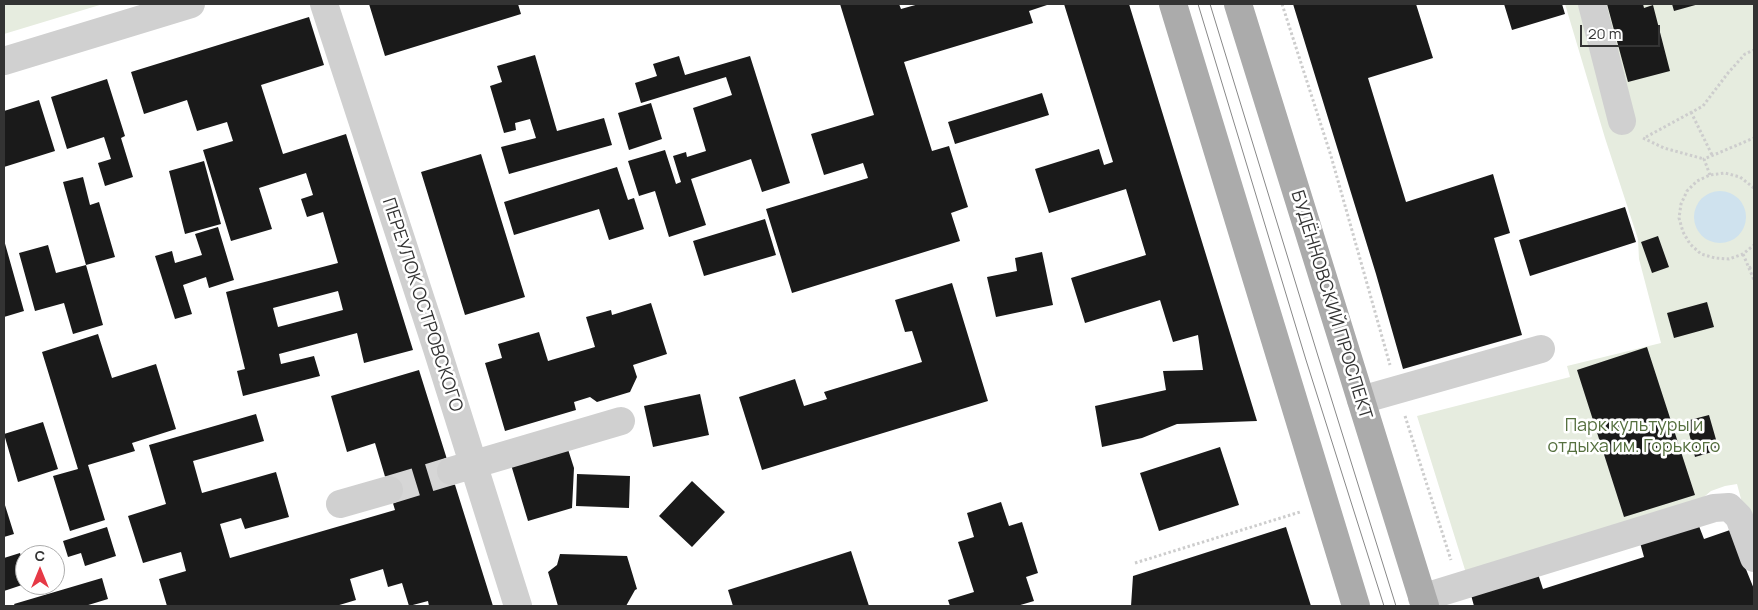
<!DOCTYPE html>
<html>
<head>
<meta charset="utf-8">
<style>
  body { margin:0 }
  #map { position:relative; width:1758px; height:610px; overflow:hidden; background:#fff; font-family:Manrope,sans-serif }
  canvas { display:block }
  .frame { position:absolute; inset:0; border:5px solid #333; pointer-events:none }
  .north { position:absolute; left:15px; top:545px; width:50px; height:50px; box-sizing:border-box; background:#fff; border:1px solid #adadad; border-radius:50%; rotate:0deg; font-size:14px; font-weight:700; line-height:20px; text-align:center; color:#333 }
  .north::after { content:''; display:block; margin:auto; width:18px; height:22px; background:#e63946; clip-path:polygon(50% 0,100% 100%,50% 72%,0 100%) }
  .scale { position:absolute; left:1580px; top:25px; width:80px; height:22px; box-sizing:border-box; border:2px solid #333; border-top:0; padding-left:6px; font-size:15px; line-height:18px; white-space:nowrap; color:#333; -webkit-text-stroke:4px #fff; paint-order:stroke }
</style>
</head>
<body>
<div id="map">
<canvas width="1758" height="610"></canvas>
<div class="frame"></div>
<div class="north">С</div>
<div class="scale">20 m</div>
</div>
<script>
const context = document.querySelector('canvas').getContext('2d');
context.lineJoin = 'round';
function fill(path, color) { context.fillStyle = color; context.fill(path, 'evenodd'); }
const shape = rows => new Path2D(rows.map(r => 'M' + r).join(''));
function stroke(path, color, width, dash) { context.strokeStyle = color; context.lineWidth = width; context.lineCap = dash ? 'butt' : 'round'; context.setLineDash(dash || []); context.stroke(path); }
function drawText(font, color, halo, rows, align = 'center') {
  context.font = font + ' Manrope,sans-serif'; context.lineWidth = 5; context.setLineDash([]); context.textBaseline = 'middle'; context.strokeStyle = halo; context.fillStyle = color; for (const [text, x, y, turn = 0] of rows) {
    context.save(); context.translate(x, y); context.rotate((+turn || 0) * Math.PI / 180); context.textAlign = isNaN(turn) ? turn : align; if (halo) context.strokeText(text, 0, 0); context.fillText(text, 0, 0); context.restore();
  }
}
fill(shape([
  [4,4,103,4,4,34],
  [1565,4,1754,4,1754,534,1744,510,1737,484,1725,486,1711,491,1693,506,1466,573,1417,416,1570,377,1567,366,1661,343,1639,259,1638,239,1605,138]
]), '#e6ecdf');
fill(shape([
  '1694 217a26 26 0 1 1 52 0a26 26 0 1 1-52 0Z'
]), '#cfe2ee');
fill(shape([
  [369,4,518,4,521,14,385,56],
  [840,4,899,4,901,9,919,4,1050,4,1029,11,1033,23,904,62,932,151,949,146,968,207,951,213,960,241,792,293,766,209,868,178,863,163,824,175,811,134,874,115],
  [1064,4,1129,4,1257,421,1177,424,1142,438,1102,447,1095,406,1166,390,1163,371,1203,370,1198,335,1173,342,1160,300,1085,323,1071,278,1146,255,1126,189,1049,213,1035,169,1099,149,1104,165,1113,162],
  [1293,4,1416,4,1433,58,1368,78,1406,202,1493,174,1510,233,1494,238,1522,335,1403,369,1376,274],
  [1504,4,1562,4,1565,14,1512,30],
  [1607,4,1643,4,1644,8,1653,5,1670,71,1628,82],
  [1672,4,1699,4,1674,11],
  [309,17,324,65,261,85,283,154,346,134,413,350,364,363,357,333,279,354,281,364,314,356,320,376,243,396,237,371,245,369,226,292,338,263,323,212,307,217,301,199,313,195,306,173,259,188,272,229,231,241,203,150,233,141,227,122,197,131,187,100,144,114,131,72],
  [338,291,343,310,278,327,273,308],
  [535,55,557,131,604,118,612,145,509,174,501,147,536,138,530,119,515,123,516,130,504,133,490,86,502,82,497,66],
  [679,56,685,75,750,56,790,183,762,192,751,159,691,179,706,225,669,237,655,191,639,196,628,161,665,150,676,184,681,182,673,156,686,152,687,157,706,151,693,108,732,95,726,77,641,103,635,83,657,76,653,64],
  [107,79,125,136,121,138,133,177,105,186,98,163,111,159,104,137,67,149,51,97],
  [1042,93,1049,115,955,144,948,122],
  [39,100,55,151,4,167,4,111],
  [651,103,662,139,629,150,618,113],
  [481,154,525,297,465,315,421,172],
  [204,161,221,224,185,234,169,171],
  [617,167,628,200,634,198,644,229,609,240,599,209,514,235,504,202],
  [83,177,90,205,99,202,115,257,86,265,103,325,73,334,64,303,35,311,19,253,48,245,56,273,86,265,63,182],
  [1625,207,1636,242,1530,276,1519,240],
  [765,219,776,255,704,276,693,241],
  [218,227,234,280,209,288,206,277,183,285,192,314,175,319,155,256,172,251,175,263,202,255,195,234],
  [1658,236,1669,267,1652,273,1641,242],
  [4,240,24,311,4,317],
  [1042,252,1053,305,996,317,987,277,1017,271,1015,258],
  [952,283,988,401,762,470,739,397,795,379,804,406,827,399,824,392,922,362,912,331,905,332,895,300],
  [1707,302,1714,327,1674,338,1667,313],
  [651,303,667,354,633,365,637,377,630,392,597,402,590,397,574,402,576,410,505,431,485,363,502,358,498,344,539,332,548,361,595,347,586,317,611,310,612,315],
  [98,334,112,378,156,364,176,429,132,443,135,451,88,465,105,520,70,531,53,476,78,469,42,352],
  [1647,347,1695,495,1624,517,1577,370],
  [419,370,493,606,429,606,428,601,409,606,402,583,388,587,383,569,350,579,356,600,336,606,167,606,159,579,186,571,181,552,143,563,128,516,166,504,149,445,256,414,264,441,193,461,202,493,276,472,289,517,245,529,241,518,220,524,230,558,395,510,375,443,347,452,331,396],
  [700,394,709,435,653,447,644,406],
  [1709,415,1719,450,1695,457,1686,421],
  [43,422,58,469,18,482,4,434],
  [565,440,574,468,572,508,528,521,509,458],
  [1220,447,1239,505,1159,531,1140,473],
  [577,474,630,476,629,508,576,506],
  [692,481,725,512,692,547,659,516],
  [4,502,14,534,4,537],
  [1001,502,1009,526,1022,522,1038,573,1026,577,1034,601,1017,606,950,606,948,600,974,592,958,542,974,537,967,513],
  [1697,521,1704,539,1730,530,1754,589,1754,606,1474,606,1471,595,1538,574,1543,589,1644,557,1639,539],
  [107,527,116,556,85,566,81,553,68,557,63,541],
  [1286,527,1311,606,1131,606,1133,576],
  [851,551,869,606,733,606,728,590],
  [20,553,25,569,25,584,4,591,4,558],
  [560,554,627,556,637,589,635,590,626,606,558,606,548,572,557,565],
  [102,578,108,599,85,606,15,606,14,604]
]), '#1a1a1a');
stroke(shape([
  [389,490,451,471]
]), '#d6d6d6', 28, [28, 14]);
stroke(shape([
  [1282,4,1331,156,1390,365],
  [1691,112,1712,155],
  [1646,137,1703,106,1728,73,1745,54,1754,50],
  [1643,138,1664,148,1704,159],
  [1710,175,1704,159,1754,138],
  [1754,188,1740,177,1725,173,1710,175,1697,181,1687,191,1681,204,1679,218,1683,232,1690,244,1701,254,1715,258,1729,259,1743,254,1754,245],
  [1743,254,1754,280],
  [1749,268,1754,266],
  [1405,416,1451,560],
  [1135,563,1300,512]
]), '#cdcdcd', 3, [2.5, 2.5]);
stroke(shape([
  [324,4,437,349,518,606],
  [1592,4,1622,121],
  [4,61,191,4],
  [1361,400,1541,349],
  [451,471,621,421],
  [340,504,389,490],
  [1422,598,1714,508,1729,507,1739,517,1754,558]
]), '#d0d0d0', 28);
stroke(shape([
  [1173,4,1356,606],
  [1238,4,1425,606]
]), '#ababab', 28);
stroke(shape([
  [1198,4,1306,360,1384,606],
  [1210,4,1318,356,1396,606]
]), '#888', 1);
drawText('18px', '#333', '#fff', [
  ["ПЕРЕУЛОК ОСТРОВСКОГО",422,305,72],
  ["БУДЁННОВСКИЙ ПРОСПЕКТ",1331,305,73]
]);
drawText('18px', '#56703f', '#fff', [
  ["Парк культуры и",1634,426],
  ["отдыха им. Горького",1634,447]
]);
</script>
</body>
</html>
